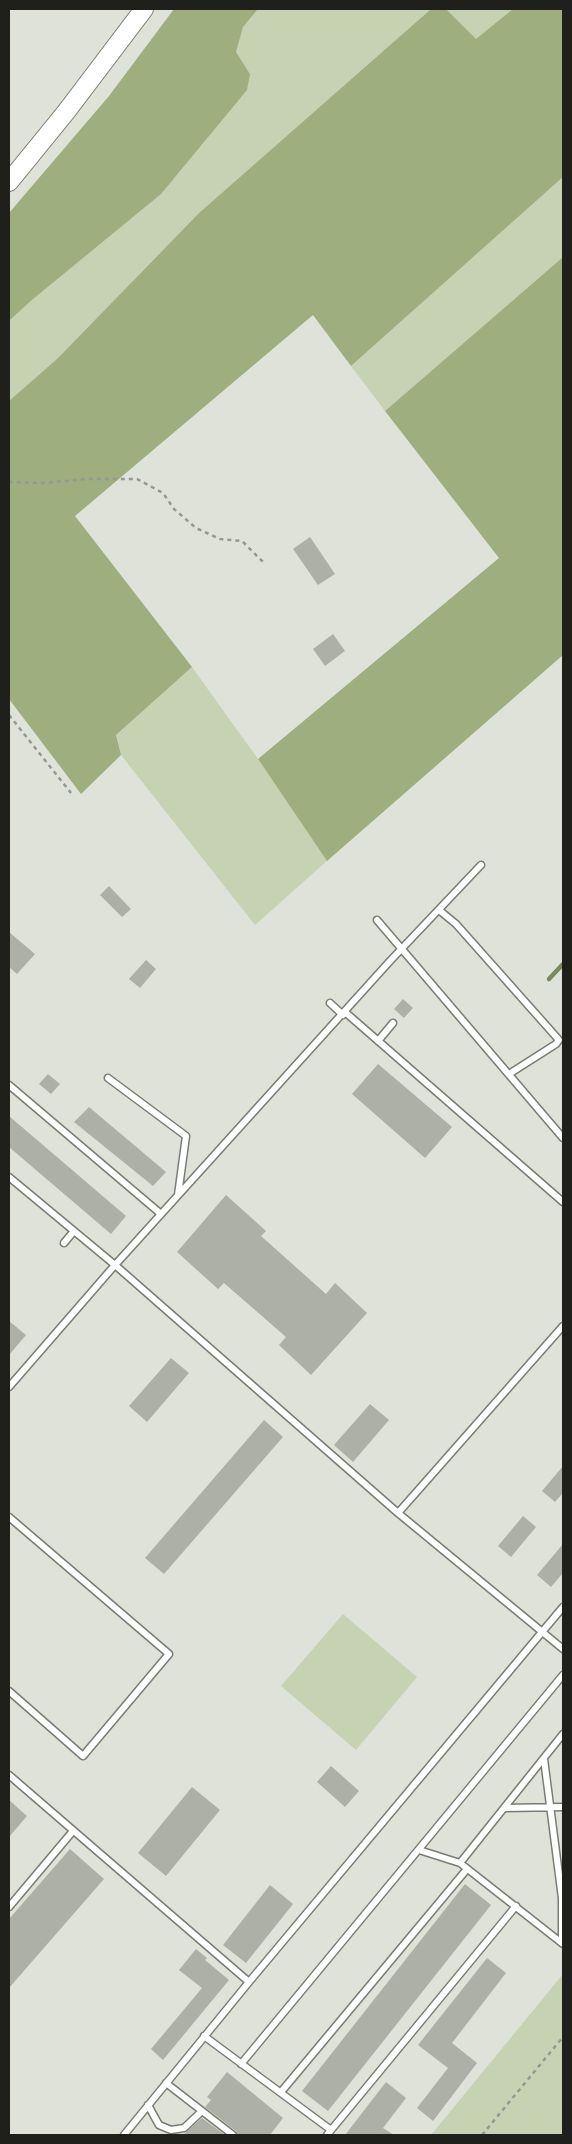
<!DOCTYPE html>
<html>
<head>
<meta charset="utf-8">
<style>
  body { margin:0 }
  #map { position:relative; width:572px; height:2144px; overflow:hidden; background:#dee2d8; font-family:Bitter,serif }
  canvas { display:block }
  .frame { position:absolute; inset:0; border:10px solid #1f201c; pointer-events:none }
</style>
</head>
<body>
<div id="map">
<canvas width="572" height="2144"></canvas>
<div class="frame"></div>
</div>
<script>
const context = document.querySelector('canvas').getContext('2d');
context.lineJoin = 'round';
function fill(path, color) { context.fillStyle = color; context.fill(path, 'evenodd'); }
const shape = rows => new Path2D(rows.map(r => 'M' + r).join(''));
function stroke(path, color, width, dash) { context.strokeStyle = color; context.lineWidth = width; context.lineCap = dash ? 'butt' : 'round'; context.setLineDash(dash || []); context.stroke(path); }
fill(shape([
  [258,9,431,9,199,213,58,358,9,401,9,321,33,299,250,74,235,52,243,27],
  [446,9,515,9,476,40],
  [563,177,563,257,385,411,351,366],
  [192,667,258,759,327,861,255,925,121,755,116,735],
  [343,1614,417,1677,356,1750,281,1686],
  [563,1974,563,2135,431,2135]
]), '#c7d2b3');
fill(shape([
  [174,9,258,9,243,27,236,52,250,74,247,90,161,194,33,299,9,321,9,213,109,96],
  [431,9,446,9,476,39,513,9,563,9,563,177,351,366,313,315,75,516,192,667,116,735,121,755,81,794,9,699,9,401,58,358,199,213],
  [563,257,563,655,327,861,258,759,499,558,385,411]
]), '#9eae7f');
stroke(shape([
  [549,979,563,964]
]), '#7b8a5c', 4.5);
fill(shape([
  [310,537,335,574,318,585,293,549],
  [333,634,345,651,325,666,313,649],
  [109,886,131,909,122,917,100,895],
  [9,932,35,954,17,974,9,967],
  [146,960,156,969,140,988,129,979],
  [403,999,413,1008,404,1018,394,1009],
  [378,1064,452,1127,425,1158,352,1094],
  [48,1074,60,1084,51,1094,39,1084],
  [89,1107,166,1172,153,1186,74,1122],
  [9,1116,126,1216,111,1234,9,1147],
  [226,1195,266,1231,261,1236,326,1294,335,1283,367,1313,311,1375,279,1345,286,1337,224,1283,218,1289,177,1252],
  [9,1321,26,1335,9,1355],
  [171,1358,189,1373,147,1422,129,1406],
  [370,1404,389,1420,353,1462,334,1445],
  [264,1420,283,1437,164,1574,145,1558],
  [563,1466,563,1493,555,1502,542,1491],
  [523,1516,536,1527,511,1557,498,1546],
  [563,1544,563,1573,551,1587,537,1575],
  [331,1766,359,1791,345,1807,317,1782],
  [192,1787,220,1810,166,1876,138,1853],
  [9,1800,27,1816,9,1837],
  [70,1849,104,1879,9,1988,9,1919],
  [465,1884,491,1905,328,2111,302,2091],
  [270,1885,293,1904,246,1963,223,1945],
  [196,1949,207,1958,205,1960,229,1980,163,2060,151,2049,202,1988,179,1970],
  [487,1958,506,1973,452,2043,477,2063,433,2121,417,2108,448,2068,418,2045],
  [227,2072,283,2118,270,2135,238,2135,236,2131,205,2107,211,2100,207,2097],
  [386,2082,406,2098,383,2128,394,2135,345,2135],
  [202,2118,225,2135,183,2135]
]), '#adb0a6');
const lane = shape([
  [439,910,456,924,559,1040,556,1044,509,1074],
  [377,920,563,1138],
  [330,1003,343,1015],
  [345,1012,563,1202],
  [378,1041,393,1023],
  [108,1078,186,1136,178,1195],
  [9,1085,161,1214],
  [9,1177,115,1265,398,1513,563,1649],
  [64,1243,74,1231],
  [9,1387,115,1265,390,961,481,865],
  [398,1513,563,1326],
  [9,1517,169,1654,83,1756,9,1691],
  [544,1759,562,1898,562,1943],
  [9,1775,249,1982],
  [504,1808,563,1807],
  [419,1850,460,1863,563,1944],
  [460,1863,563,1734],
  [9,1907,73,1831],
  [204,2036,331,2130],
  [241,2064,563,1675],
  [166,2083,233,2135],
  [281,2092,467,1869],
  [148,2105,159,2125,171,2130,184,2128,202,2111],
  [124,2135,249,1982,563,1607],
  [327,2135,516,1906]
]);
const secondary = shape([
  [9,182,66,112,144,9]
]);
stroke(lane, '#797c73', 9);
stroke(secondary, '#797c73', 20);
stroke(shape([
  [9,482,42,483,88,479,137,479,163,493,174,509,196,528,220,539,242,541,263,562],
  [9,715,71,793],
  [482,2135,563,2037]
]), '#969991', 2.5, [4, 4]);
stroke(lane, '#fff', 6);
stroke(secondary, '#fff', 18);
</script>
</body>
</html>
